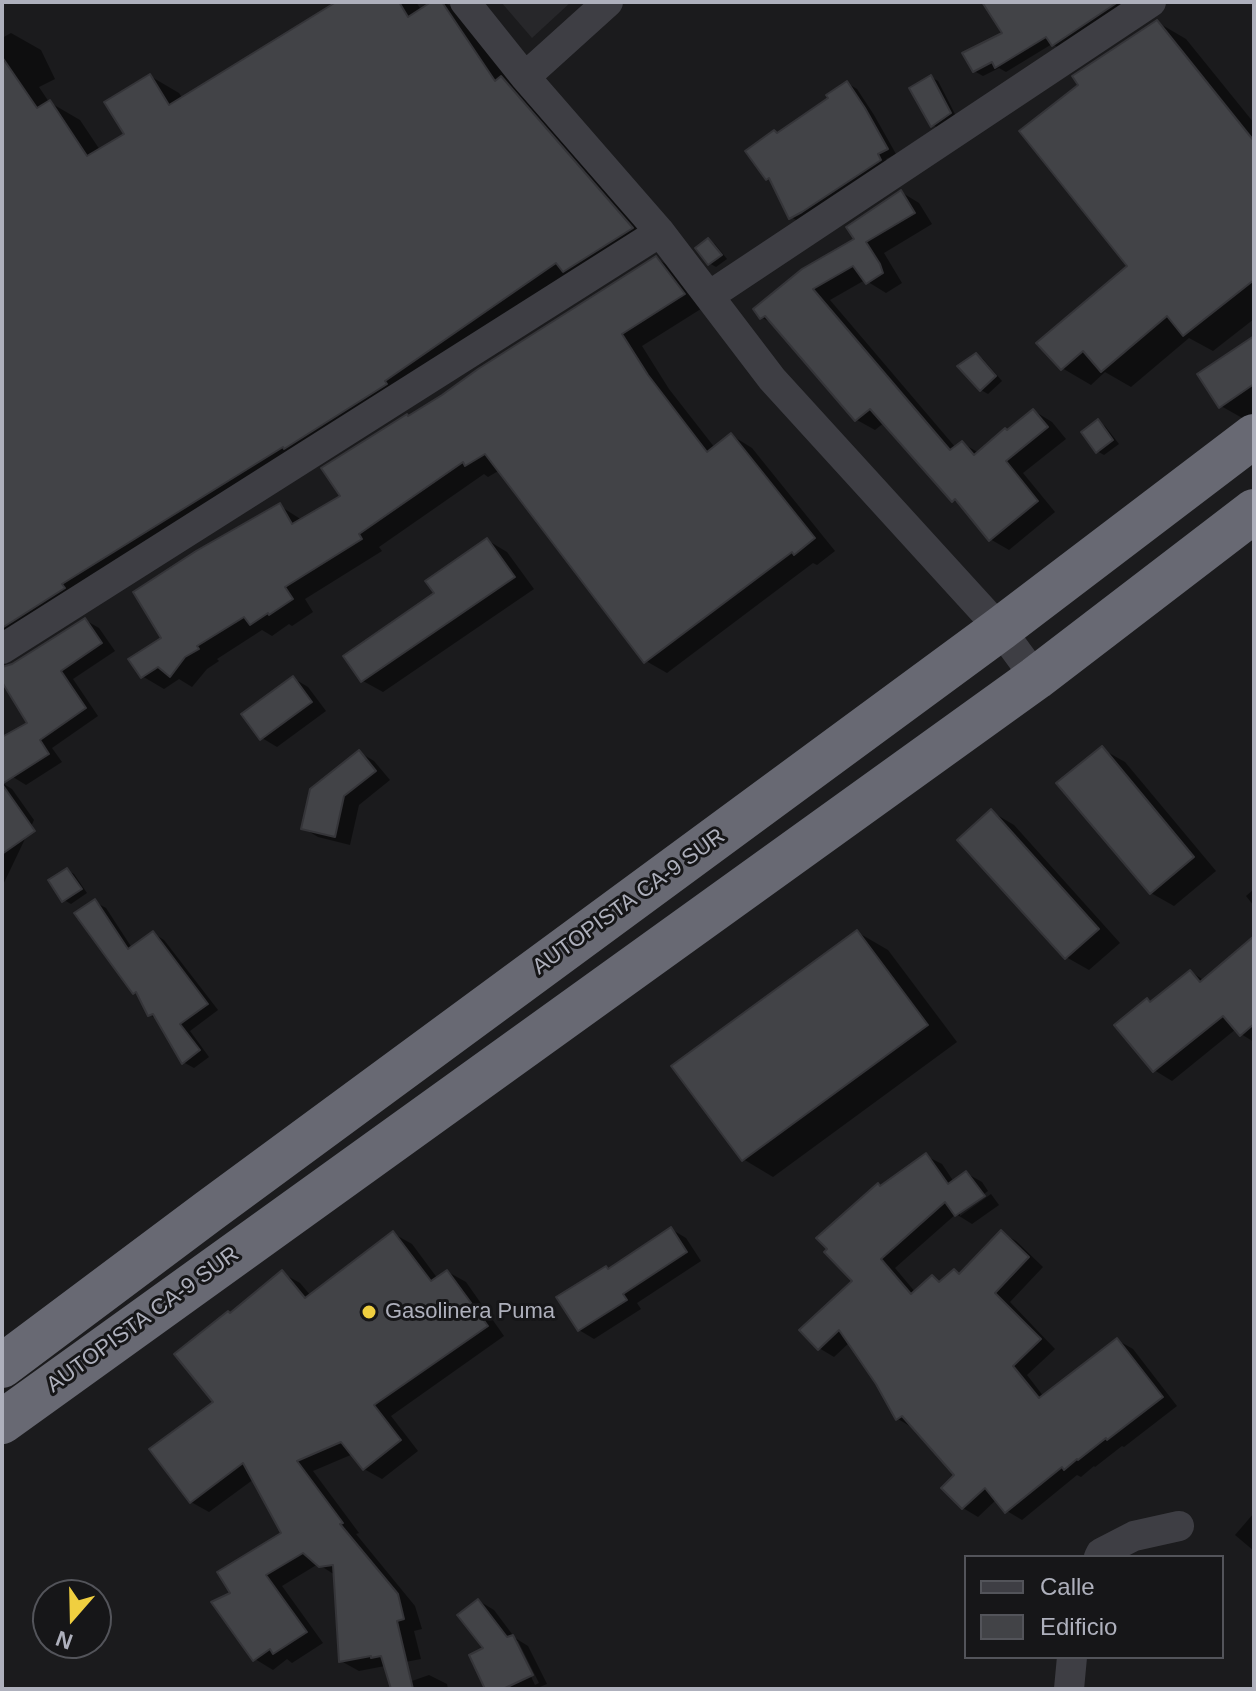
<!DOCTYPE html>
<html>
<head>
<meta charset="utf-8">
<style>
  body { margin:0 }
  #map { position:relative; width:1256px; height:1691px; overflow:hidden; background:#1b1b1d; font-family:Helvetica,sans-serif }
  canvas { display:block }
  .frame { position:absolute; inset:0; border:4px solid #aeb0bc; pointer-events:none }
  .legend { position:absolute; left:964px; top:1555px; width:260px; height:104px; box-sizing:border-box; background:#161618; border:2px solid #53545a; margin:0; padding:10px 14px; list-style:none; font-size:24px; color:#aeb0bc }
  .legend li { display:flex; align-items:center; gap:16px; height:40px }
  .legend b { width:40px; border:2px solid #53545a }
  .north { position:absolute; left:32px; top:1579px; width:80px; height:80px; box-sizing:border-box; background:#161618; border:2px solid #53545a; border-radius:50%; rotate:200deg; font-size:22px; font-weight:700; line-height:32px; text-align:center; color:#aeb0bc }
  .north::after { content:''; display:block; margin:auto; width:28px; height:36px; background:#f0cf40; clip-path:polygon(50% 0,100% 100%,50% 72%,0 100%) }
</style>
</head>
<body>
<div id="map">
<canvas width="1256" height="1691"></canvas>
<div class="frame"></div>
<ul class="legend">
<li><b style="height:10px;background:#3e3e44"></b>Calle</li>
<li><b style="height:22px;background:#424347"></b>Edificio</li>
</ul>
<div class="north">N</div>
</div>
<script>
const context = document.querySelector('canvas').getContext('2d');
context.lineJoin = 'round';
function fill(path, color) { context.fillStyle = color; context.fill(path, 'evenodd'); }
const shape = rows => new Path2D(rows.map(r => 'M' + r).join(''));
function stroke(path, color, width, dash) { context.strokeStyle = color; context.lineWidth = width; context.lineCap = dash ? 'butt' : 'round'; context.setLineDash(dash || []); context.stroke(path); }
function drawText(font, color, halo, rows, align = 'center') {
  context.font = font + ' Helvetica,sans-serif'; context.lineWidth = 6; context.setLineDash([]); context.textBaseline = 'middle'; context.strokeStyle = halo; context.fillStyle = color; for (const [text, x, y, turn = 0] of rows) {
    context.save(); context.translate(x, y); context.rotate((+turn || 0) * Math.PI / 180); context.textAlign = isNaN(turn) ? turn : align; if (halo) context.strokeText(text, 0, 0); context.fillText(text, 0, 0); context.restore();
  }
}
fill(shape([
  [501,2,571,2,532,38]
]), '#27272a');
fill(shape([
  [339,2,416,2,422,11,434,2,443,2,468,16,660,245,2,643,2,38,11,33,41,50,55,79,39,87,49,102,80,120,100,150,126,134,150,76,179,93,183,99],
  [994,2,1135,2,1063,50,1052,44,1006,72,999,68,983,76,974,71,1005,33],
  [1157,22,1186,39,1254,123,1254,319,1213,351,1189,338,1131,387,1105,372,1091,385,1062,368,1129,266],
  [931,77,938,81,957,118,940,129,933,125],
  [847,83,857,89,874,115,896,154,886,159,890,166,801,223,791,217,773,182,768,179,778,134,831,98],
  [901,192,919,203,932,224,884,253,902,283,886,293,865,280,830,300,956,448,962,443,979,453,1034,411,1052,422,1066,439,1023,473,1055,512,1009,550,990,539,965,507,953,500,885,422,875,430,857,420,776,326,761,317,857,240],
  [708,240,715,244,727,259,716,267,709,263],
  [656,258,677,271,704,307,642,346,669,389,715,448,731,435,752,448,835,551,817,565,813,563,667,673,646,661,500,470,488,477,484,474,379,547,382,551,305,599,313,612,292,626,289,624,272,636,262,630,217,659,219,661,207,669,192,687,179,679,164,689,142,676,164,639,280,506,302,520,343,496,410,418],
  [1254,338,1254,413,1244,419,1221,406],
  [976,355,983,359,1002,381,988,394,981,390],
  [1098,422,1105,426,1119,444,1104,455,1097,451],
  [487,540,507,552,534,589,383,692,363,681,346,657,436,594],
  [85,620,99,628,115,651,73,679,98,716,52,748,62,762,26,785,13,777,2,757,2,739,30,724,2,678,2,671],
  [293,678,308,687,326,711,277,747,262,738],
  [1102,749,1125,762,1216,871,1174,906,1151,893],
  [359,752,374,761,390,780,359,805,350,845,318,837,303,828],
  [2,783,12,789,34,820,2,887],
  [992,812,1014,825,1120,943,1089,970,1066,957],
  [67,870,74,874,87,893,71,904,64,900],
  [1254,889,1254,906,1246,896],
  [95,902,106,908,132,948,153,933,164,940,218,1010,190,1031,209,1057,194,1068,183,1062,158,1020,150,1015,141,997,134,993],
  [857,932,888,950,957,1042,773,1177,743,1159],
  [1254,939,1254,1042,1241,1034,1236,1029,1172,1081,1154,1070,1152,1004,1191,972,1205,981],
  [926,1156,942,1164,954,1182,966,1173,982,1182,988,1191,960,1211,960,1216,991,1194,999,1205,972,1224,956,1214,895,1268,916,1293,933,1278,941,1283,960,1275,1001,1232,1016,1241,1043,1267,1010,1302,1055,1349,1027,1375,1044,1397,1117,1340,1133,1349,1177,1406,1124,1447,1122,1446,1095,1467,1094,1466,1081,1477,1077,1475,1022,1520,1007,1511,997,1499,978,1517,963,1508,957,1475,913,1428,898,1419,876,1380,850,1342,834,1357,819,1348,855,1281,882,1188],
  [671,1229,686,1238,701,1261,637,1303,641,1309,594,1339,579,1330,609,1270],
  [394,1234,412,1244,438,1279,448,1272,466,1282,504,1336,391,1416,418,1451,382,1479,364,1469,353,1454,313,1471,359,1533,356,1534,415,1606,422,1629,414,1631,421,1659,359,1671,341,1661,335,1575,318,1564,282,1586,323,1643,292,1663,287,1659,273,1670,255,1659,233,1594,284,1533,254,1479,209,1512,191,1502,216,1402,230,1315,282,1273,300,1283,311,1296],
  [1254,1513,1254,1551,1235,1535],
  [479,1601,494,1610,515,1638,528,1646,547,1684,535,1689,488,1689,486,1649],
  [514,1641,518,1641,539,1683,535,1685],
  [429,1675,447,1684,448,1689,389,1689]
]), '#0007');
const building = shape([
  [336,2,399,2,408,17,431,2,442,2,495,81,501,76,633,228,563,272,556,263,385,381,387,384,284,449,283,447,62,584,65,588,2,628,2,57,37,108,50,100,87,156,124,134,104,102,150,74,169,105,336,2],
  [982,2,1118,2,1052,46,1046,37,995,68,992,62,973,72,962,53,1002,33,982,2],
  [1157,20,1254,141,1254,280,1183,336,1167,316,1101,372,1083,351,1061,370,1036,343,1127,266,1019,131,1078,85,1072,76,1157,20],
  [931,75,951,113,931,127,909,88,931,75],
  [847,81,865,108,888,149,878,154,881,160,802,212,789,219,769,178,766,180,745,151,774,130,777,133,828,98,826,95,847,81],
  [901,190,915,213,866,242,880,264,883,273,866,284,853,266,813,289,950,450,962,441,974,455,1005,428,1007,430,1033,409,1048,427,1006,461,1038,501,989,541,955,499,952,502,870,409,855,421,765,316,760,319,753,309,802,269,854,239,846,227,901,190],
  [708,238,722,255,708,265,695,248,708,238],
  [656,256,685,294,622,334,648,375,707,452,731,433,815,538,794,555,792,552,644,663,485,454,465,466,463,462,359,534,362,539,285,587,293,599,269,615,268,613,250,625,244,617,197,646,199,649,185,657,170,677,158,667,141,678,128,659,161,638,133,592,196,551,280,503,292,524,340,496,321,468,407,414,408,416,442,395,478,369,656,256],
  [1254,336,1254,384,1219,408,1197,374,1254,336],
  [976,353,996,376,980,391,957,366,976,353],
  [1098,419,1113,440,1096,453,1081,432,1098,419],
  [487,538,515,577,361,682,343,656,434,593,425,581,487,538],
  [85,618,102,643,61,671,86,708,40,740,49,754,2,784,35,831,2,854,2,737,27,723,2,682,2,667,12,664,85,618],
  [293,676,312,702,260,740,241,714,293,676],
  [1102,746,1194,857,1150,894,1056,783,1102,746],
  [359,750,376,771,344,796,335,837,301,829,310,789,359,750],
  [991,809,1099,929,1065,959,957,840,991,809],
  [67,868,82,889,62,902,48,880,67,868],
  [95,899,128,949,153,931,208,1004,180,1024,200,1050,182,1064,153,1014,148,1016,136,992,133,994,74,913,95,899],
  [857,930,928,1025,742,1161,671,1066,857,930],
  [1254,936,1254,1024,1240,1036,1223,1016,1153,1072,1114,1025,1147,998,1150,1002,1190,970,1200,982,1254,936],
  [926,1153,948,1184,966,1171,985,1196,955,1216,945,1202,881,1259,911,1294,932,1275,939,1282,954,1269,959,1274,1001,1230,1029,1257,995,1293,1041,1339,1013,1366,1039,1398,1117,1338,1163,1397,1107,1440,1106,1438,1078,1460,1077,1459,1064,1470,1062,1467,1005,1513,985,1488,962,1509,941,1488,954,1475,902,1416,896,1420,876,1384,839,1330,818,1350,799,1330,852,1281,824,1252,827,1249,816,1238,878,1183,880,1186,926,1153],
  [671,1227,687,1252,623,1294,627,1300,578,1331,556,1297,606,1266,608,1269,671,1227],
  [393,1231,431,1281,447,1270,488,1326,374,1405,401,1440,363,1470,341,1442,297,1461,343,1523,340,1524,398,1594,404,1619,397,1621,413,1689,391,1689,381,1656,371,1658,371,1656,339,1662,333,1565,319,1567,303,1553,266,1575,307,1632,273,1654,270,1649,253,1661,211,1602,230,1593,217,1572,281,1533,243,1463,190,1503,149,1449,213,1402,174,1354,228,1311,230,1313,282,1270,305,1298,393,1231],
  [478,1599,507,1637,513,1635,533,1675,503,1689,485,1689,469,1655,483,1648,457,1615,478,1599]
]);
fill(building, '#424347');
stroke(building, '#353539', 2);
stroke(shape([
  [465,2,525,77,660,232,772,379,1000,629,1036,678],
  [525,77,608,2],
  [709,296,1151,2],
  [2,649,660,232],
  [1099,1557,1101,1553,1134,1536,1179,1526],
  [1069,1689,1072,1657]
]), '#3e3e44', 30);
stroke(shape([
  [2,1366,209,1211,1000,629,1254,436],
  [2,1422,1036,678,1254,511]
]), '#686973', 44);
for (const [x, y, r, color] of [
  [369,1312,8,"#f0cf40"]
]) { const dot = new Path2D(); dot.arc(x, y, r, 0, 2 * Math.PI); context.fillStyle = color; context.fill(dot); stroke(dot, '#161618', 3); }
drawText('22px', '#aeb0bc', '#161618', [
  ["AUTOPISTA CA-9 SUR",629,902,-36],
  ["AUTOPISTA CA-9 SUR",143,1320,-36]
]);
drawText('22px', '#aeb0bc', '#161618', [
  ["Gasolinera Puma",385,1312]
], 'left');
</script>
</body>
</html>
